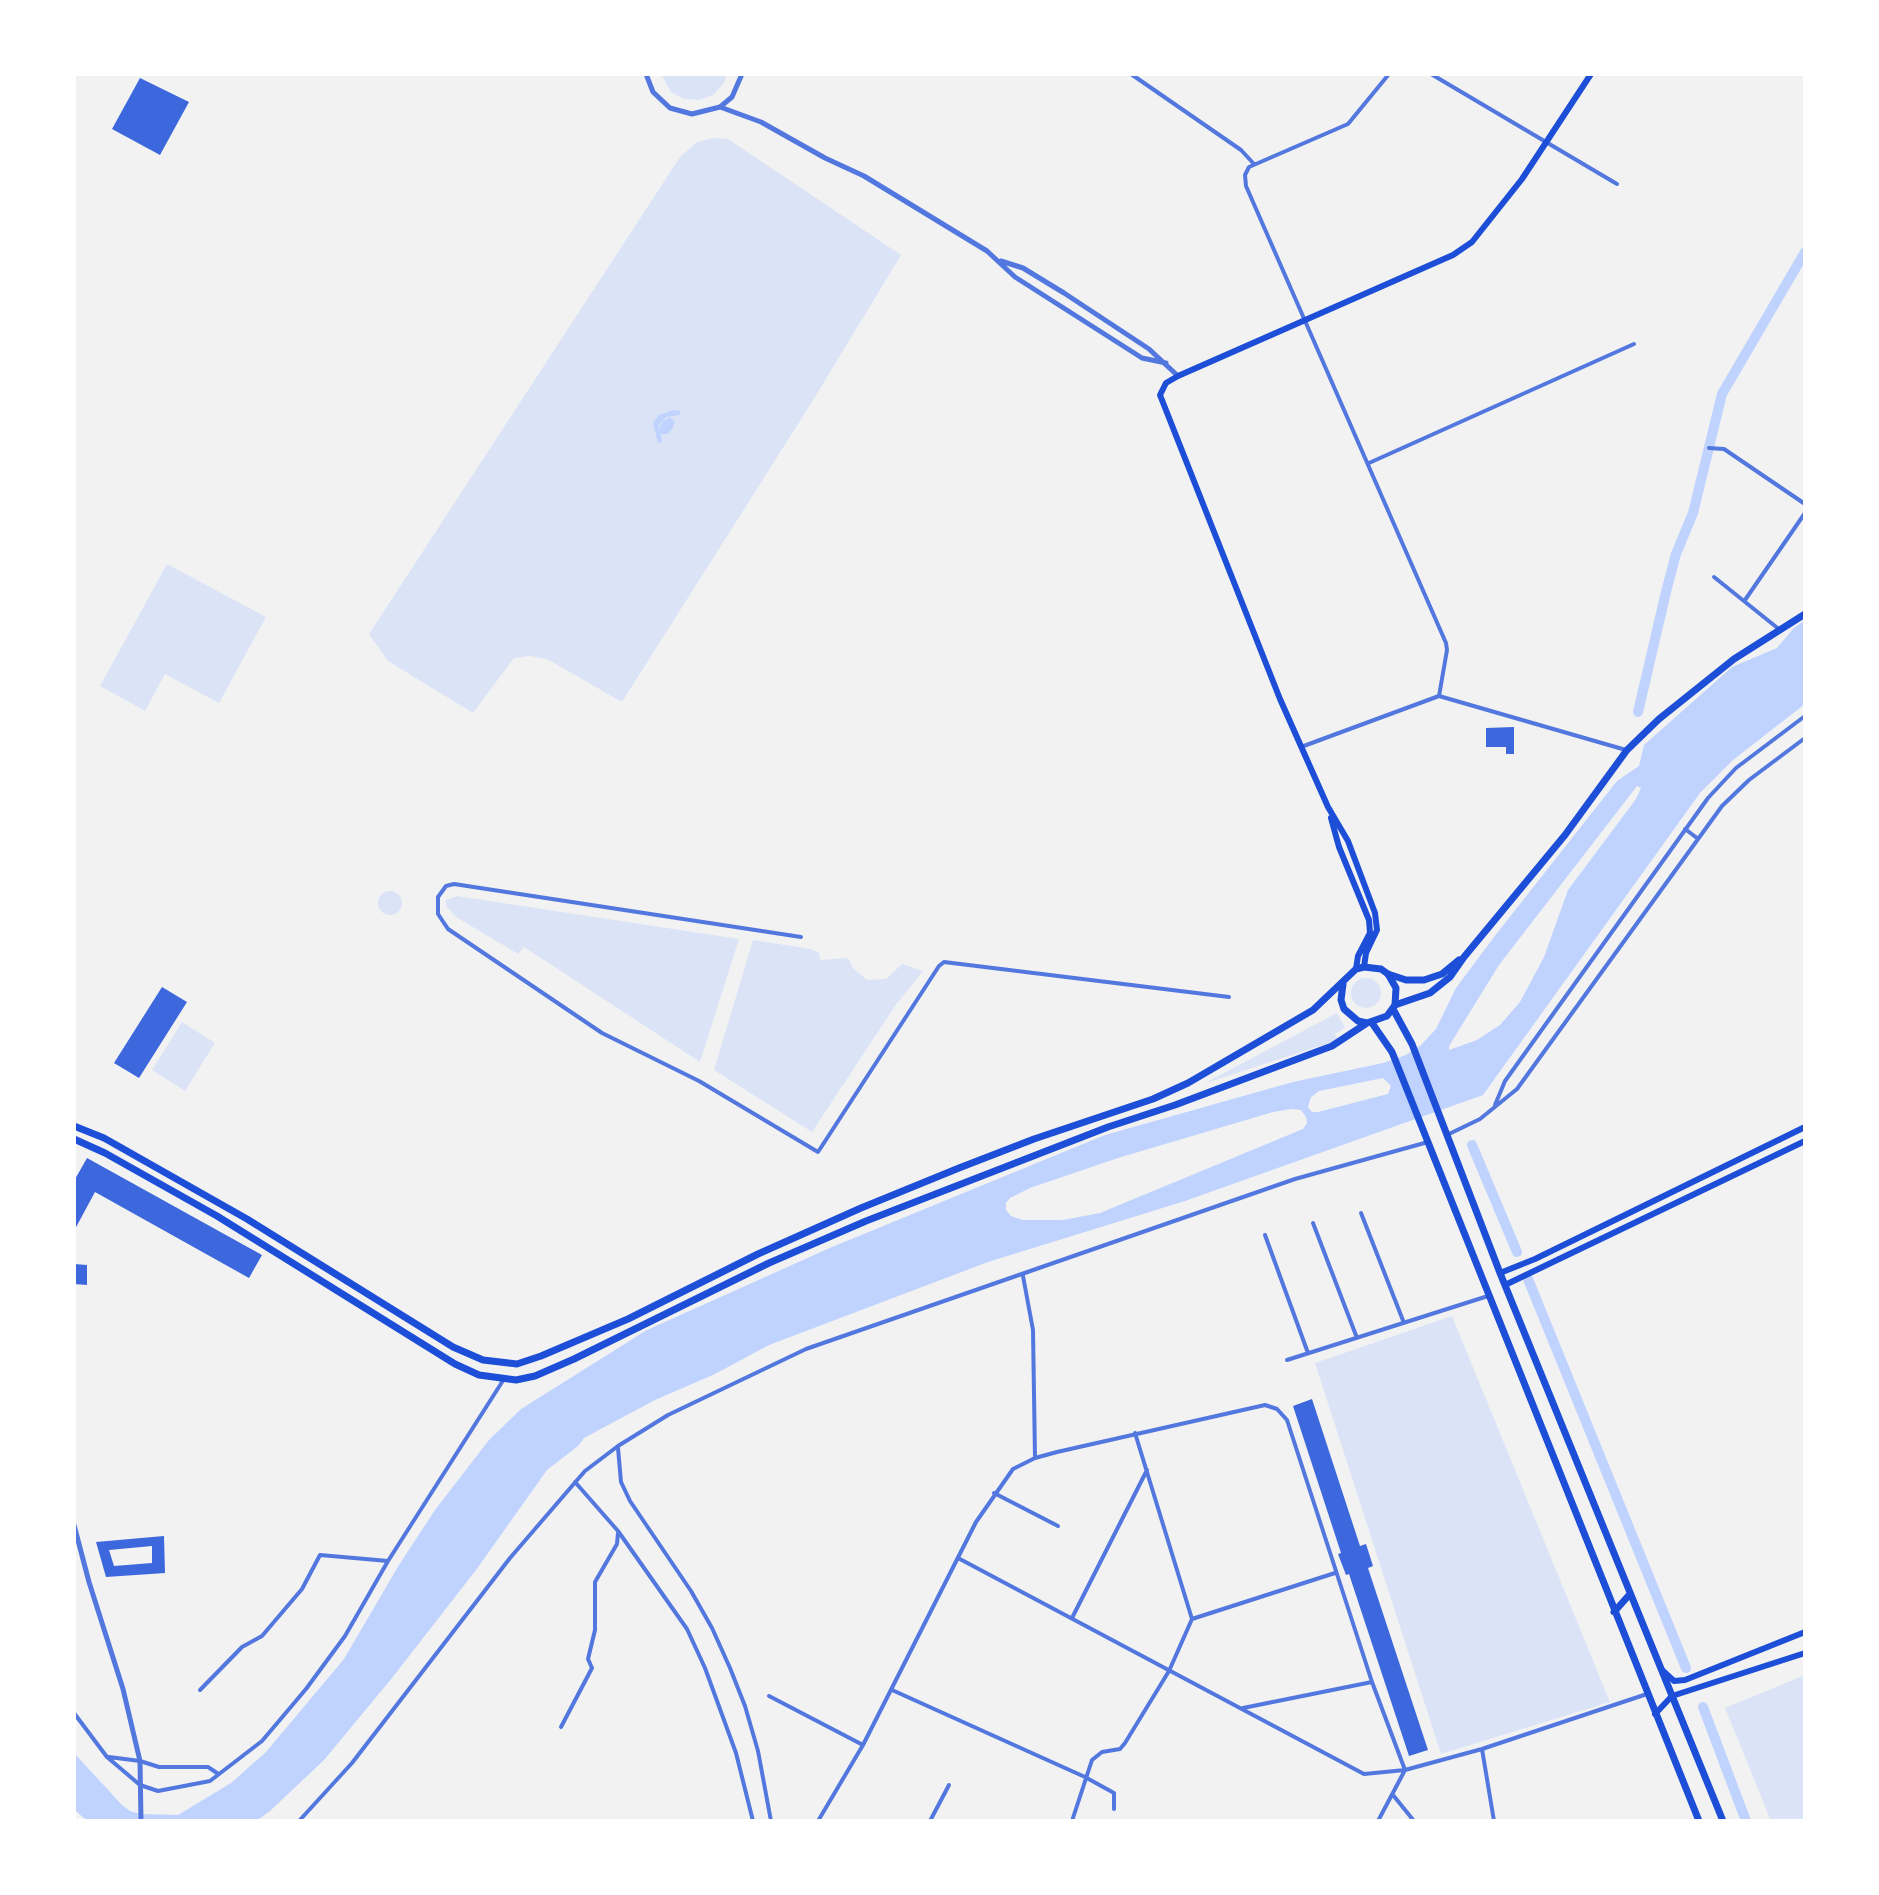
<!DOCTYPE html>
<html>
<head>
<meta charset="utf-8">
<style>
  body { margin:0 }
  #map { position:relative; width:1879px; height:1895px; overflow:hidden; background:#f2f2f2; font-family:"Exo 2",sans-serif }
  canvas { display:block }
  .frame { position:absolute; inset:0; border:76px solid #fff; pointer-events:none }
</style>
</head>
<body>
<div id="map">
<canvas width="1879" height="1895"></canvas>
<div class="frame"></div>
</div>
<script>
const context = document.querySelector('canvas').getContext('2d');
context.lineJoin = 'round';
function fill(path, color) { context.fillStyle = color; context.fill(path, 'evenodd'); }
const shape = rows => new Path2D(rows.map(r => 'M' + r).join(''));
function stroke(path, color, width, dash) { context.strokeStyle = color; context.lineWidth = width; context.lineCap = dash ? 'butt' : 'round'; context.setLineDash(dash || []); context.stroke(path); }
fill(shape([
  [661,74,727,74,724,83,713,95,699,100,684,99,671,92],
  [713,138,728,139,901,255,812,402,622,702,547,659,530,656,514,658,473,713,388,661,369,634,680,157,697,142],
  [167,564,266,617,219,703,165,674,145,711,100,686],
  '378 903a12 12 0 1 1 24 0a12 12 0 1 1-24 0Z',
  [457,896,739,939,700,1062,524,947,518,954,456,917,446,906,446,900],
  [753,940,811,949,819,953,820,960,848,958,853,968,867,980,886,979,902,964,923,971,895,1006,812,1132,714,1070],
  '1351 993a15 15 0 1 1 30 0a15 15 0 1 1-30 0Z',
  [1337,1013,1345,1028,1335,1034,1338,1040,1203,1084],
  [182,1022,215,1043,185,1091,152,1070],
  [1452,1316,1610,1702,1441,1754,1315,1363],
  [1805,1675,1805,1821,1771,1821,1725,1708]
]), '#dbe4f7');
fill(shape([
  [674,410,680,411,680,415,666,417,659,425,658,430,663,421,670,417,675,422,672,429,667,434,661,434,662,442,658,443,653,423,659,415],
  [1805,620,1805,704,1733,760,1700,793,1483,1095,1185,1201,988,1262,769,1345,715,1374,655,1400,584,1438,578,1446,547,1470,476,1570,392,1678,324,1760,270,1811,256,1821,87,1821,74,1809,74,1753,122,1805,130,1811,141,1814,178,1815,231,1783,266,1752,344,1659,399,1565,435,1510,489,1440,521,1409,647,1330,832,1247,1105,1135,1293,1082,1383,1063,1406,1055,1421,1045,1436,1029,1456,988,1494,937,1617,781,1639,766,1644,745,1732,667,1777,648,1794,628],
  [1637,786,1641,788,1636,799,1568,890,1544,957,1520,1002,1500,1025,1477,1040,1449,1050,1449,1046,1499,965],
  [1383,1078,1391,1086,1388,1094,1318,1112,1312,1112,1308,1107,1311,1097,1319,1091],
  [1291,1109,1301,1110,1306,1117,1307,1123,1303,1129,1100,1213,1063,1220,1023,1220,1011,1216,1006,1210,1006,1203,1010,1198,1030,1188,1118,1158,1273,1112]
]), '#bfd3fe');
stroke(shape([
  [1638,712,1666,592,1676,554,1693,513,1722,394,1805,252],
  [1472,1145,1517,1252],
  [1528,1279,1686,1668],
  [1703,1707,1746,1821]
]), '#bfd3fe', 10);
fill(shape([
  [140,78,189,102,160,155,112,129],
  [1514,727,1514,754,1506,754,1506,747,1486,747,1486,728],
  [162,987,187,1002,139,1078,114,1063],
  [87,1158,262,1255,249,1278,95,1192,74,1231,74,1181],
  [74,1264,87,1265,87,1285,74,1284],
  [1312,1399,1360,1546,1366,1544,1373,1566,1368,1568,1428,1750,1409,1756,1349,1574,1346,1575,1338,1554,1341,1553,1293,1406],
  [164,1536,165,1573,106,1577,96,1542],
  [152,1546,152,1563,114,1566,109,1550]
]), '#3d67dc');
stroke(shape([
  [1131,74,1241,150,1254,164],
  [1389,74,1348,124,1249,167,1245,175,1246,186,1446,643,1447,650,1439,696],
  [1431,74,1617,184],
  [1709,448,1724,449,1805,504],
  [1369,463,1634,344],
  [1714,577,1780,630],
  [1745,600,1805,513],
  [1301,747,1439,696,1626,750],
  [1685,829,1697,838],
  [801,937,454,884,446,886,438,897,438,914,448,929,602,1033,699,1081,818,1152,939,966,944,962,1229,997],
  [1495,1105,1505,1081,1708,798,1736,768,1805,716],
  [1449,1134,1480,1119,1517,1089,1722,806,1749,780,1805,738],
  [1361,1213,1404,1323],
  [1313,1223,1357,1338],
  [1265,1235,1308,1353],
  [1023,1276,1033,1330,1035,1458],
  [1287,1360,1488,1296],
  [618,1448,621,1482,630,1501,691,1591,712,1628,730,1668,745,1706,758,1751,771,1821],
  [575,1482,618,1531,687,1629,705,1668,736,1753,753,1821],
  [994,1493,1058,1526],
  [958,1558,1364,1774,1405,1770,1482,1749,1647,1694],
  [1072,1618,1147,1470],
  [1192,1619,1335,1573],
  [200,1690,242,1647,262,1636,302,1589,320,1555,388,1561],
  [892,1690,1085,1777,1114,1793,1114,1809],
  [769,1696,863,1745],
  [1243,1708,1372,1682],
  [74,1713,107,1757,140,1785,158,1791,210,1781,262,1741,306,1689,345,1636,388,1561,504,1379],
  [561,1727,592,1668,588,1659,595,1630,595,1582,617,1544,618,1533],
  [1482,1749,1494,1821],
  [109,1757,140,1761,159,1767,208,1767,217,1773],
  [1393,1795,1414,1821],
  [299,1821,352,1763,510,1558,572,1486,585,1471,618,1446,668,1415,806,1349,1295,1179,1428,1142],
  [818,1821,863,1745,976,1522,1013,1469,1035,1458,1057,1452,1265,1405,1277,1409,1287,1420,1372,1682,1405,1770,1378,1821],
  [930,1821,949,1785],
  [1072,1821,1092,1760,1102,1752,1120,1749,1125,1743,1169,1671,1192,1619,1135,1433]
]), '#5277de', 4);
stroke(shape([
  [646,74,653,92,670,108,692,114,720,107,732,97,742,74],
  [720,107,761,122,825,158,864,176,987,251,1015,277,1142,358,1166,363],
  [1001,261,1023,268,1064,293,1149,349,1178,376],
  [74,1525,89,1582,123,1689,140,1761,141,1821]
]), '#5277de', 5);
stroke(shape([
  [1331,818,1339,847,1369,920,1370,933,1358,956,1356,969],
  [1364,967,1366,953,1377,930,1375,913,1348,841,1328,807,1280,699,1160,395,1166,383,1178,376,1453,255,1472,242,1522,179,1591,74],
  [1500,1273,1535,1259,1805,1127],
  [1505,1285,1805,1141],
  [1662,1670,1674,1681,1685,1680,1805,1632],
  [1655,1714,1672,1696,1805,1653]
]), '#1d4ed8', 6);
stroke(shape([
  [1388,974,1406,980,1424,980,1442,974,1459,960],
  [1395,1005,1430,993,1450,977,1464,957,1565,835,1627,750,1659,719,1734,659,1805,614]
]), '#1d4ed8', 7);
stroke(shape([
  [1343,984,1341,1000,1344,1009,1358,1021,1367,1023],
  [1393,1009,1412,1044,1500,1273,1723,1821],
  [1372,1023,1392,1052,1699,1821],
  [74,1126,104,1138,247,1219,453,1347,483,1360,517,1364,541,1356,628,1319,758,1254,861,1208,959,1168,1034,1139,1153,1099,1188,1083,1313,1010,1356,969,1364,967,1381,969,1388,974,1396,988,1395,1005,1387,1016,1367,1023,1332,1046,1175,1105,1108,1127,866,1221,769,1263,574,1359,535,1376,516,1380,479,1375,455,1364,217,1216,105,1153,74,1139],
  [1614,1612,1630,1594]
]), '#1d4ed8', 7);
</script>
</body>
</html>
